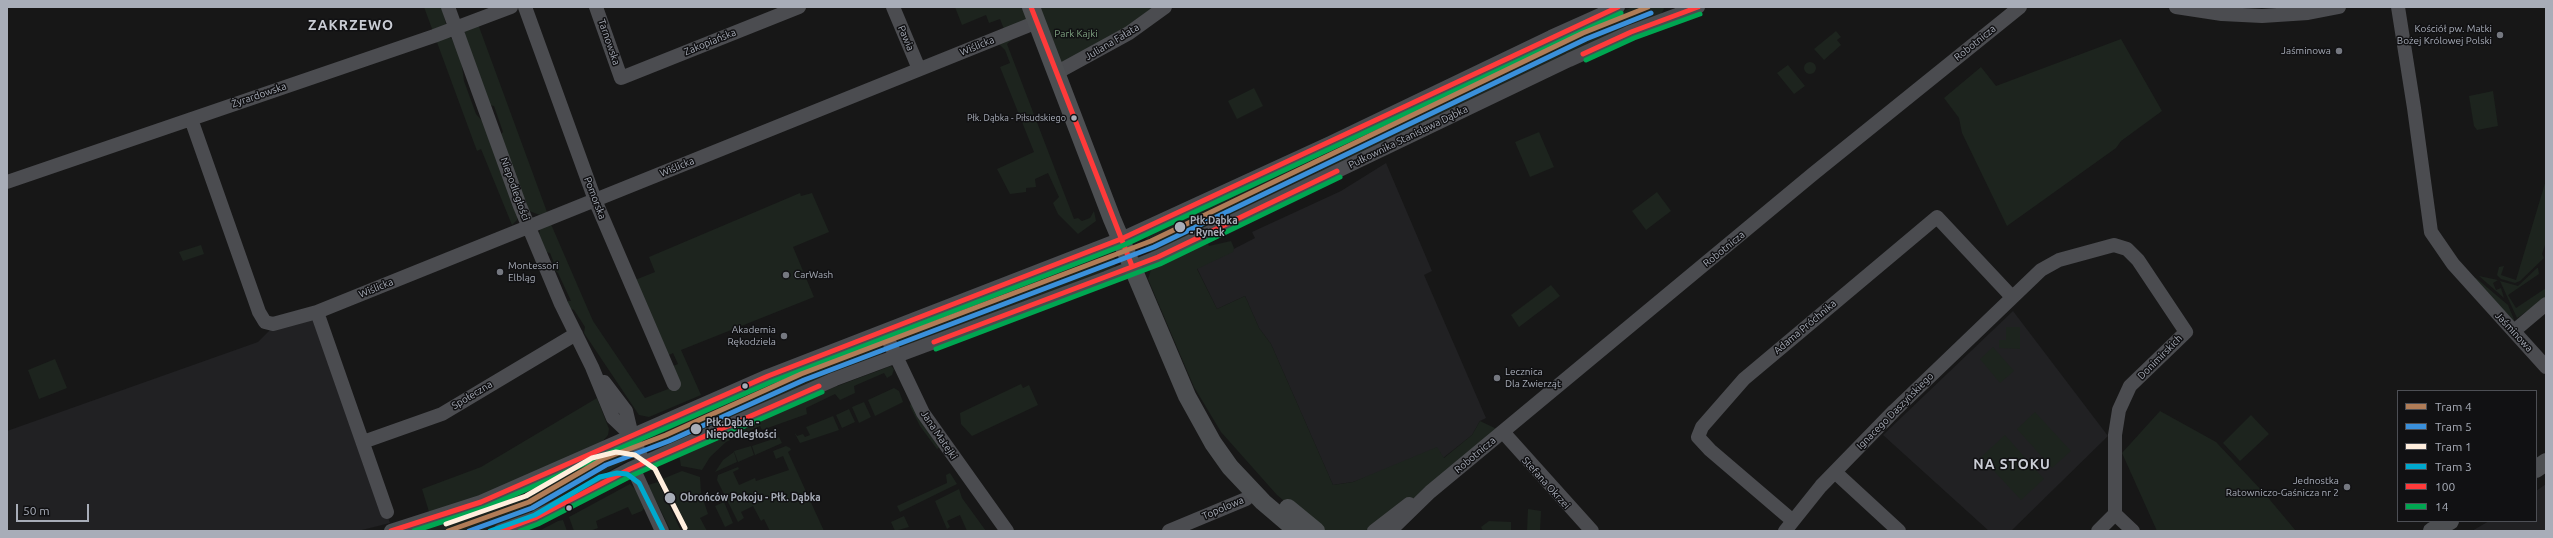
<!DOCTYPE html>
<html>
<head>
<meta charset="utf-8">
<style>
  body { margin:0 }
  #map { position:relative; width:2553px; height:538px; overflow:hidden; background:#171717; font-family:Ubuntu,sans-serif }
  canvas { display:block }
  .frame { position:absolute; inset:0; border:8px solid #a8adb8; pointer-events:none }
  .legend { position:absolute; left:2397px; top:390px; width:140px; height:132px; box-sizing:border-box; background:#111113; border:1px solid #4d4f55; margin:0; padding:5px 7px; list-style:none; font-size:12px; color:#a8adb8 }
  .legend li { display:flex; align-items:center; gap:8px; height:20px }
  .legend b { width:20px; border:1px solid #4d4f55 }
  .scale { position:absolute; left:16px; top:504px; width:73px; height:18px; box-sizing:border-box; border:2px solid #a8adb8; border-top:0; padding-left:5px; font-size:12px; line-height:14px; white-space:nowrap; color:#a8adb8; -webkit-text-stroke:3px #111113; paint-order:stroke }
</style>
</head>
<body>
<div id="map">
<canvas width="2553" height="538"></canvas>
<div class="frame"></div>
<ul class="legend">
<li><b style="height:5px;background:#b07c57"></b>Tram 4</li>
<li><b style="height:5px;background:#3a90db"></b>Tram 5</li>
<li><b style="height:5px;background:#fed"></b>Tram 1</li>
<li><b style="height:5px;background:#00a9ce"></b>Tram 3</li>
<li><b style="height:5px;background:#ff3a3a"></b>100</li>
<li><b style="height:5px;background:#00a651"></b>14</li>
</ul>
<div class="scale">50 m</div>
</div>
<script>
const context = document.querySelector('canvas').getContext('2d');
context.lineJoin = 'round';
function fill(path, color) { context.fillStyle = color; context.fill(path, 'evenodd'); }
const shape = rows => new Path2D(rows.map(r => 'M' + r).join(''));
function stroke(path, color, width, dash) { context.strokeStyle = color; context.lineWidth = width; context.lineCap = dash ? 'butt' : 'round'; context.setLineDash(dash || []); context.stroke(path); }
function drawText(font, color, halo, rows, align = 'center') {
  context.font = font + ' Ubuntu,sans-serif'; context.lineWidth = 3; context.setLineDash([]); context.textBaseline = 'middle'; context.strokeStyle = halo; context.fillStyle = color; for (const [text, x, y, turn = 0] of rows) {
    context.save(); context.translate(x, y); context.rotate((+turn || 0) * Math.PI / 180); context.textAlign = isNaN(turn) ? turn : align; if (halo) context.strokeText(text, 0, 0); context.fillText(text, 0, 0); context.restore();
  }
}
fill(shape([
  [1386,163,1432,271,1424,275,1486,418,1480,421,1472,435,1443,458,1440,452,1353,482,1333,485,1271,344,1259,328,1245,296,1217,309,1197,268,1255,238,1252,232,1341,191],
  [2013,311,2108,436,2011,531,1989,531,1883,435],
  [317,312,390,523,358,531,7,531,7,431,258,342,276,324],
  [2546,484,2546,531,2472,531,2489,521,2536,521,2536,491]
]), '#212123');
fill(shape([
  [424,7,442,7,449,37,452,39,461,59,464,81,476,114,484,123,518,214,517,220,512,225,481,149,477,151],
  [955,7,1023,7,1030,25,1006,34,1000,19,989,23,986,15,962,25],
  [1037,7,1165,7,1062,71],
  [1633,7,1663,7,1664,9,1661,14,1153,253,1147,251,1144,242,1147,237,1317,155,1324,156,1400,119,1427,102,1580,29],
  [478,24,547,212,540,215,529,211,500,135,503,132,494,106,489,105,464,38,465,31],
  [1836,31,1841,37,1837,40,1841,45,1824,60,1814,49],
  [1013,39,1007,44,1074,219,1078,218,1082,221,1090,218,1094,211,1096,221,1078,234,1058,214,1053,203,1059,197,1048,173,1035,179,1036,187,1026,188,1026,192,1010,194,997,169,1034,152,1000,67,1010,63,1005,50,999,44],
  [2121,39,2162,111,2121,141,2116,148,2007,226,1962,133,1959,118,1944,98,1981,67,1996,86],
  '1804 68a6 6 0 1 1 12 0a6 6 0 1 1-12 0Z',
  [1788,65,1805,86,1794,94,1777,73],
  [1254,88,1263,106,1237,119,1228,101],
  [2493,91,2498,126,2477,130,2474,126,2469,96],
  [1539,132,1554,167,1530,177,1515,142],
  [2546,180,2546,242,2542,254,2544,258,2520,281,2515,283,2501,279,2497,275,2499,267,2504,266,2501,275,2516,280],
  [1657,192,1671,211,1646,230,1632,211],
  [800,193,801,196,812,193,829,232,793,247,814,297,681,350,701,395,649,417,639,415,584,333,585,327,574,310,569,308,566,301,571,301,558,273,551,267,554,263,550,253,545,252,539,236,540,229,550,222,593,321,645,398,681,384,673,366,678,364,673,353,663,358,630,282,655,272,649,257],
  [1231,241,1234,248,1233,252,1197,269,1217,309,1245,296,1259,328,1271,344,1333,485,1353,482,1437,447,1444,458,1472,435,1480,421,1503,432,1383,531,1320,531,1277,495,1221,432,1194,387,1148,279,1152,267,1174,255,1208,244,1209,246],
  [201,245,204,254,183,261,179,252],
  [1105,252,1113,254,1116,263,1114,268,903,347,898,346,896,333],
  [2537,268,2538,268,2539,274,2508,295,2516,308,2546,288,2546,298,2517,318,2500,281,2518,286],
  [2479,276,2498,280,2493,283,2496,290,2501,288,2504,298],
  [2470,277,2476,278,2508,305,2515,322],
  [1551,285,1560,296,1519,327,1511,315],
  [2006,327,2020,327,2020,349,1999,348,1999,340,2006,340],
  [876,341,882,347,882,354,661,448,651,448,647,439,649,434,770,381],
  [1993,347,2014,371,2000,383,1980,359],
  [55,359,67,388,39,399,28,370],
  [891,366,894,369,892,375,887,378,884,373,854,386,855,393,840,400,835,394,806,408,807,414,762,430,760,426,726,442,710,457,702,470,681,466,679,454,800,400],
  [1021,384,1023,388,1029,385,1038,405,972,436,961,424,960,413],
  [894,388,899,391,903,402,875,416,868,400],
  [597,398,609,429,608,435,602,442,531,476,430,515,422,489,481,467],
  [864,402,871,417,859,423,852,407],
  [911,403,940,447,937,449,920,426,910,406],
  [849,409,855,422,842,428,836,415],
  [2160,411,2216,442,2265,494,2296,531,2157,531,2122,453],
  [2035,412,2071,451,2052,468,2017,429],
  [2251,415,2269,434,2240,461,2223,443],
  [833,416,839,430,800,443,794,432,797,436,803,434,805,437,810,435,806,427],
  [2005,435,2044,479,2021,500,1981,457],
  [779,437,782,443,755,455,752,446],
  [626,446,630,455,626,461,555,502,504,525,486,531,412,531,499,501],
  [751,446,754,455,738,462,734,451],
  [786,446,790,448,791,450,788,452,824,531,770,531,764,519,761,521,753,506,741,512,744,518,738,522,717,480,718,475,738,467,739,469,733,472,739,485,755,478,756,481,789,470,783,456,776,459,773,451],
  [734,452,737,462,715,472,723,460],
  [682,471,700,477,701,493,708,514,700,518,707,531,684,531,660,480],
  [950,473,957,484,900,512,897,506,947,483,946,475],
  [658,482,681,531,671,531,648,485],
  [630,484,637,491,645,507,642,511,632,515,628,507,596,521,598,528,590,531,574,531,569,517],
  [959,489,962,498,986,531,967,531,960,515,947,521,950,527,947,529,935,501],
  [724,502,733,523,725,527,715,506],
  [1528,509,1541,511,1540,531,1527,531],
  [904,516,909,527,895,531,891,522],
  [563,520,567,531,539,531,558,521],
  [1489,521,1511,522,1511,531,1483,531,1481,527]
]), '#1d241e');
stroke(shape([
  [448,7,520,206,561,304,592,367,613,418,632,436],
  [525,7,595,200,674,384],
  [596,7,621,78,799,7],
  [893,7,919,69],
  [2176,7,2222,14,2262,16,2308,13,2339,7],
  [2398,7,2414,108,2431,232,2453,264,2546,367],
  [1056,73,1129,33,1165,7],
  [191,119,259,312,265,322,273,324,317,312,1037,22],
  [7,182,434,36,511,7],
  [317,312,387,512],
  [884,331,923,413,1007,531],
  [2514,331,2546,304],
  [604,382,626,411,632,436,644,463],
  [1503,432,1592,531],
  [363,442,442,414,576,334],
  [633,468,662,531],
  [1836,473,1899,531],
  [1793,521,1710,450,1698,437,1702,427,1744,379,1937,217,2012,297],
  [391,531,481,502,768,376,1121,239,1330,143,1551,37,1618,7],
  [500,531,535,518,630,469,835,379,1106,278,1158,257,1569,60,1631,32,1698,7],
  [1169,531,1246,499,1253,492],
  [1374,531,1409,504],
  [1390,531,1430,492,1813,174,2020,7],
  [1785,531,1821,486,1894,411,2041,270,2059,260,2114,245,2127,249,2138,260,2186,332,2130,386,2119,410,2115,435,2115,514,2133,531],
  [2098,531,2115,514]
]), '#4b4c50', 14);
stroke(shape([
  [1031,7,1112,219,1187,396,1213,443,1230,467,1263,502,1297,531],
  [2536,469,2546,462],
  [1288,508,1316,531],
  [2432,531,2450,521]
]), '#4d4f52', 18);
stroke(shape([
  [1031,7,1132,266],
  [1583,54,1631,32,1698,7],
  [934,342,1158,257,1337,171],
  [391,531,481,502,768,376,1121,239,1618,7],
  [500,531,535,518,630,469,819,386]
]), '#ff3a3a', 5);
stroke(shape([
  [1586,60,1634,38,1700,14],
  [936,349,1160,264,1340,177],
  [414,531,484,508,771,382,1124,245,1621,13],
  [520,531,538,524,633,475,822,392]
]), '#00a651', 5);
stroke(shape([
  [448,531,529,502,603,459,666,435,801,374,1151,241,1583,33,1648,7]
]), '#b07c57', 5);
stroke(shape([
  [469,531,532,508,606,465,669,441,804,380,1154,247,1586,39,1651,13]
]), '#3a90db', 5);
stroke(shape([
  [446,524,526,496,592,458,616,452,635,455,655,469,685,528]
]), '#fed', 5);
stroke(shape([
  [490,531,535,515,600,477,617,473,627,474,639,483,663,531]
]), '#00a9ce', 5);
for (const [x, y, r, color] of [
  [2500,35,4,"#757880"],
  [2339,51,4,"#757880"],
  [1074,118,3.5,"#a8adb8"],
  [1180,227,6,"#a8adb8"],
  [500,272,4,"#757880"],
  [786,275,4,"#757880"],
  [784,336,4,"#757880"],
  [1497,378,4,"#757880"],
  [745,386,3.5,"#a8adb8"],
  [696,429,6,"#a8adb8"],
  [2347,487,4,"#757880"],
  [670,498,6,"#a8adb8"],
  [569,508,3.5,"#a8adb8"]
]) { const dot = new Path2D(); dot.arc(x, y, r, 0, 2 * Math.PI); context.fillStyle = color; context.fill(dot); stroke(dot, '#111113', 1.5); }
drawText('9px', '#a8adb8', '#111113', [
  ["Płk. Dąbka - Piłsudskiego",1066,118]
], 'right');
drawText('10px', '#a8adb8', '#111113', [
  ["Kościół pw. Matki",2492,29],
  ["Bożej Królowej Polski",2492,41],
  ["Jaśminowa",2331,51],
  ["Montessori",508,266,"left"],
  ["Elbląg",508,278,"left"],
  ["CarWash",794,275,"left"],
  ["Akademia",776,330],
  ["Rękodziela",776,342],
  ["Lecznica",1505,372,"left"],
  ["Dla Zwierząt",1505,384,"left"],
  ["Jednostka",2339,481],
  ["Ratowniczo-Gaśnicza nr 2",2339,493]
], 'right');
drawText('10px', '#7fa381', '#111113', [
  ["Park Kajki",1076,34]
]);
drawText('10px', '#a8adb8', '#111113', [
  ["Pawia",906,38,67],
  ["Tarnowska",609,42,71],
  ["Zakopiańska",710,42,-22],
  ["Juliana Fałata",1112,42,-31],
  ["Robotnicza",1975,43,-39],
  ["Wiślicka",977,46,-22],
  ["Żyrardowska",259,95,-19],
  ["Pułkownika Stanisława Dąbka",1408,137,-26],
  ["Wiślicka",677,167,-22],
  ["Niepodległości",515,189,70],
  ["Pomorska",595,198,69],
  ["Robotnicza",1724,249,-39],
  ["Wiślicka",376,288,-22],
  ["Adama Próchnika",1805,327,-40],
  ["Jaśminowa",2514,332,47],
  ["Donimirskich",2160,357,-45],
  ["Społeczna",472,395,-31],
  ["Ignacego Daszyńskiego",1895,411,-45],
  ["Jana Matejki",939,435,56],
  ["Robotnicza",1475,455,-40],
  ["Stefana Okrzei",1546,483,48],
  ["Topolowa",1223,508,-23]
]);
drawText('bold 10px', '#a8adb8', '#111113', [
  ["Płk.Dąbka",1190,221],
  ["- Rynek",1190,233],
  ["Płk.Dąbka -",706,423],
  ["Niepodległości",706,435],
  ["Obrońców Pokoju - Płk. Dąbka",680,498]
], 'left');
context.letterSpacing = '1px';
drawText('bold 14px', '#c9ccd4', '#111113', [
  ["ZAKRZEWO",351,25],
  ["NA STOKU",2012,464]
]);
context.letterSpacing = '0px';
</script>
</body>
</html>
